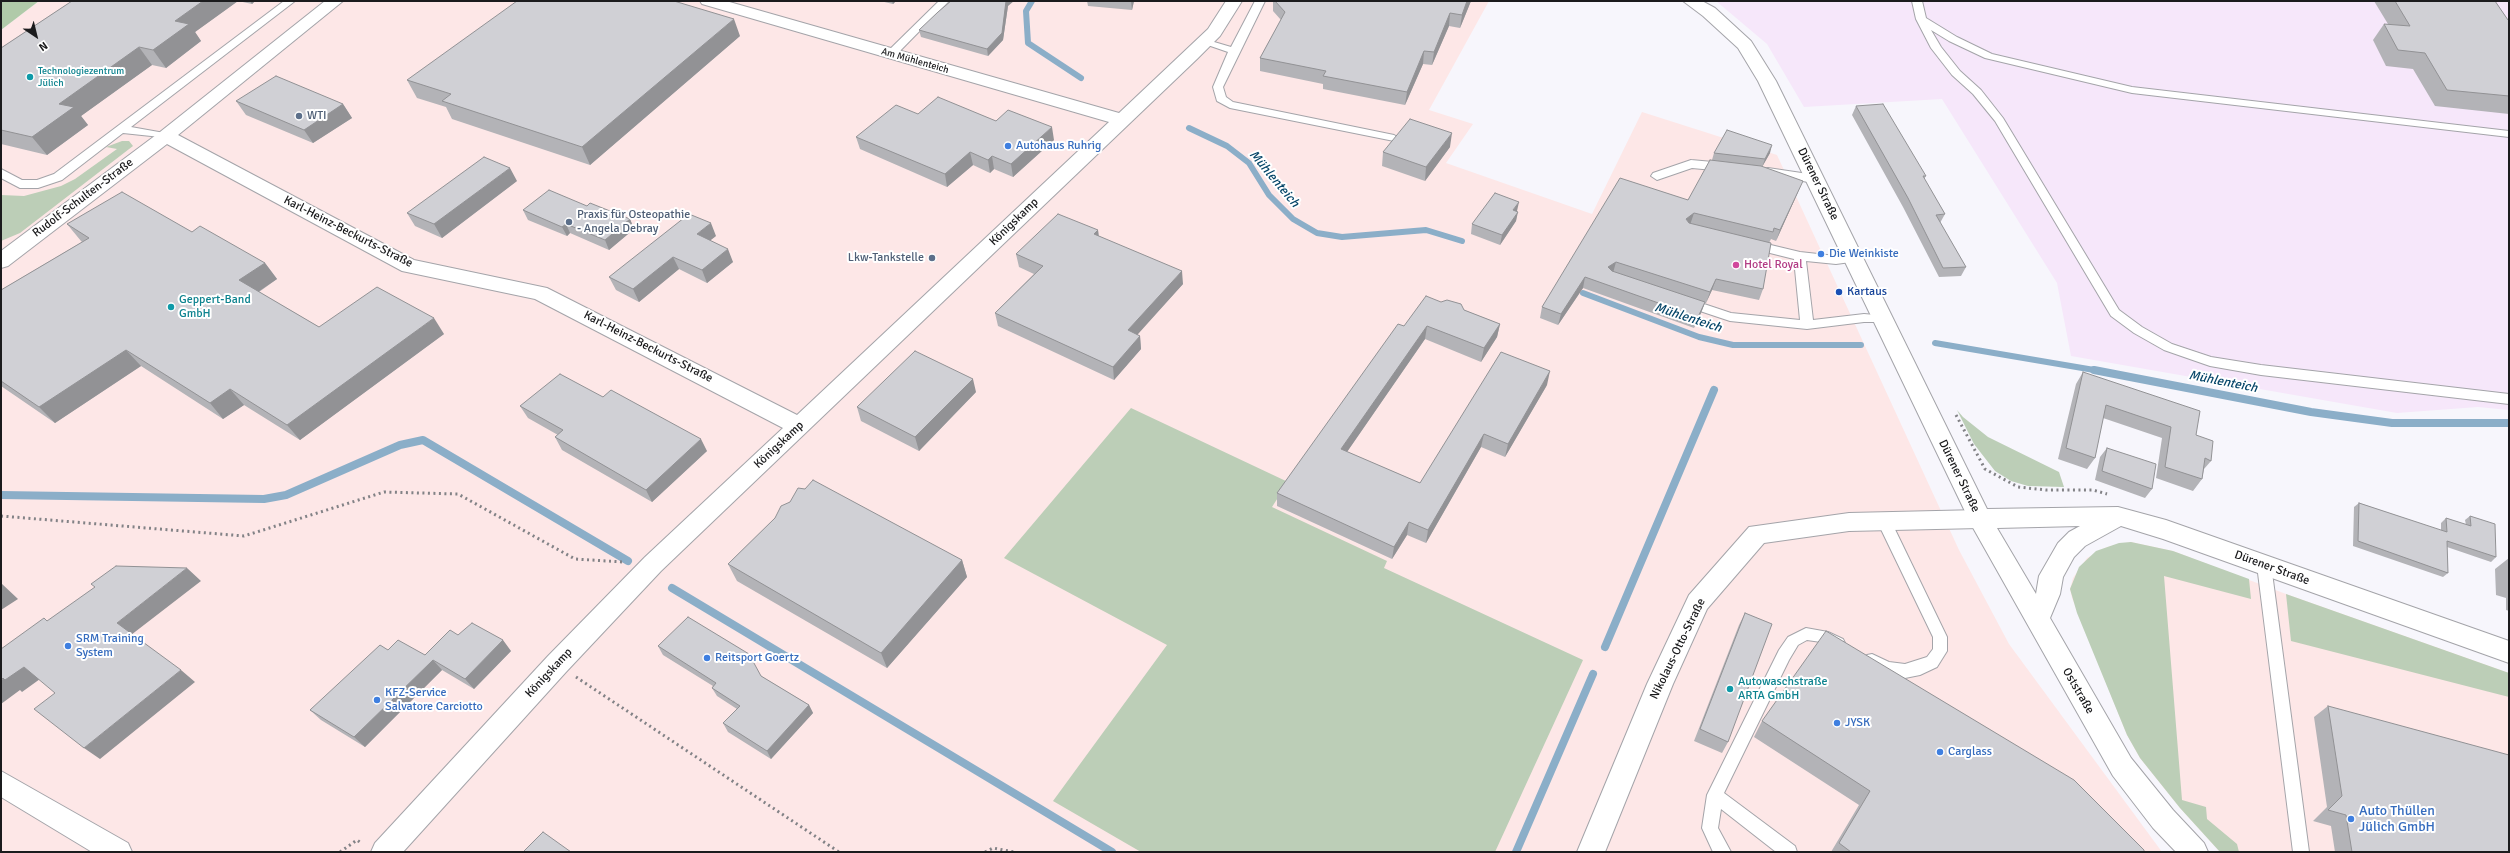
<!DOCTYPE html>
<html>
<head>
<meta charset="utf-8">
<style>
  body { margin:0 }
  #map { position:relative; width:2510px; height:853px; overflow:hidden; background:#f7f6fc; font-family:Signika,sans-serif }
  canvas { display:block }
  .frame { position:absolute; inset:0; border:2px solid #1b1b1d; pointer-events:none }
  .north { position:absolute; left:16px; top:16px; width:40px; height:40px; -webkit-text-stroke:3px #fff; paint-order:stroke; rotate:145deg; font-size:11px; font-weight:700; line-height:16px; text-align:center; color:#1b1b1d }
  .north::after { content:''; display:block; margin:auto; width:14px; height:18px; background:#1b1b1d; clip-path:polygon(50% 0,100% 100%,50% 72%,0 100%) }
</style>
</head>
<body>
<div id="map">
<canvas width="2510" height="853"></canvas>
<div class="frame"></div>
<div class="north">N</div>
</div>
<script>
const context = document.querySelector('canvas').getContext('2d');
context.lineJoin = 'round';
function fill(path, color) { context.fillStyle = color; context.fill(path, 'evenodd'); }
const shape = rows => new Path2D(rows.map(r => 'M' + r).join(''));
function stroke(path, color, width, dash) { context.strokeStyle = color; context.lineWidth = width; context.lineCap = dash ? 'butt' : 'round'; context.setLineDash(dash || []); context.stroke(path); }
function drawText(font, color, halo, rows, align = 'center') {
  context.font = font + ' Signika,sans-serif'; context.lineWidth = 4; context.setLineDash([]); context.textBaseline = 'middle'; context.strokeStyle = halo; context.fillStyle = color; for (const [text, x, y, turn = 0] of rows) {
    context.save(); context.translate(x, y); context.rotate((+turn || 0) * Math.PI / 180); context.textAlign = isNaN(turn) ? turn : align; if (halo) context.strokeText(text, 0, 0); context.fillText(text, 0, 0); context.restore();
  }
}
fill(shape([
  [39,1,1489,1,1429,110,1473,124,1446,163,1592,214,1642,112,1777,155,1959,550,2009,644,2162,852,1,852,1,30],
  [2131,542,2173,551,2286,594,2509,673,2509,852,2220,852,2180,808,2140,758,2127,735,2072,598,2070,589,2073,578,2087,558,2107,547]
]), '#fde7e7');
fill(shape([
  [1716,1,2509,1,2509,410,2478,407,2397,413,2071,356,2057,283,1942,99,1804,107,1767,44]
]), '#f6e7fa');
fill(shape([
  [122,141,129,141,133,146,20,233,1,241,1,195,24,196,61,186,75,179,117,149,106,147],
  [1131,408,1288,482,1272,507,1387,561,1384,568,1583,660,1495,852,1141,852,1053,801,1167,645,1004,558],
  [1957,410,1963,417,1988,437,2059,472,2064,487,2028,486,2011,481,1995,471,1974,444],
  [2131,542,2173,551,2249,579,2251,599,2164,576,2182,800,2206,807,2207,819,2237,844,2239,852,2220,852,2180,808,2140,758,2127,735,2077,613,2070,589,2079,567,2096,551,2119,543],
  [2286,594,2509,673,2509,697,2291,641]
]), '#bcceb7');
fill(shape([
  [1,1,39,1,1,30]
]), '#b0caa9');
stroke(shape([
  [1032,1,1026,11,1028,43,1081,78],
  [1189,128,1227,146,1249,163,1269,195,1293,219,1317,233,1342,237,1426,230,1462,241],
  [1583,293,1699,337,1733,345,1861,345],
  [1935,343,2100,371]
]), '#8baec8', 6);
stroke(shape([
  [2094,370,2311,412,2392,423,2509,423],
  [1,495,264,499,286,495,400,445,423,440,628,561],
  [672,588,1112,852],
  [1605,647,1714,390],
  [1516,852,1593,674]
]), '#8baec8', 8);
const lane = shape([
  [284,1,295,1,131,127,170,134,170,138,123,133,62,180,38,188,20,188,1,178,1,169,22,180,37,180,54,174,284,1],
  [939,1,949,1,895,56,887,56,887,52,939,1],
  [1255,1,1265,1,1223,87,1226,97,1233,102,1394,135,1399,138,1398,140,1394,141,1230,108,1217,101,1213,87,1228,52,1199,42,1204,39,1231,47,1255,1],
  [1912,1,1922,1,1926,18,1957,37,1992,54,2132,87,2509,131,2509,137,2132,93,1985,58,1949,41,1931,30,1941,47,1960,71,1981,90,2003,118,2119,310,2142,327,2172,344,2211,357,2261,365,2509,394,2509,404,2261,375,2210,366,2164,350,2134,333,2111,316,1995,121,1973,94,1952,75,1931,48,1916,19,1912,1],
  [1691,160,1724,163,1729,167,1724,171,1692,168,1657,180,1651,176,1653,173,1691,160],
  [1768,168,1815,175,1821,179,1815,183,1764,175,1764,169,1768,168],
  [1754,241,1800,252,1836,256,1858,255,1860,258,1858,261,1836,264,1806,261,1813,320,1864,314,1887,316,1889,319,1887,322,1864,322,1807,329,1730,321,1682,305,1680,302,1686,298,1731,313,1800,320,1794,259,1750,248,1748,245,1754,241],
  [1884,515,1889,517,1947,637,1947,651,1937,667,1920,675,1905,678,1882,673,1867,665,1865,660,1867,655,1872,654,1889,662,1905,664,1927,657,1933,649,1933,637,1877,521,1879,517,1884,515],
  [2264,559,2269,561,2271,565,2309,852,2293,852,2257,565,2259,561,2264,559],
  [1806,628,1828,632,1843,639,1845,643,1843,647,1838,649,1821,642,1807,640,1798,645,1789,660,1724,793,1795,846,1797,852,1776,852,1721,809,1718,828,1731,852,1713,852,1702,828,1707,795,1779,650,1788,637,1806,628]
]);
const street = shape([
  [325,1,343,1,178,135,414,260,547,288,797,415,1109,122,702,4,700,1,726,1,1119,113,1208,29,1226,1,1242,1,1220,36,1197,59,661,571,566,672,403,852,371,852,375,843,548,656,645,557,783,428,535,299,402,271,167,144,8,266,1,268,1,251,160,132,325,1],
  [1980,510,1988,512,1992,519,1988,526,1980,528,1849,531,1764,543,1707,609,1673,684,1605,852,1577,852,1647,684,1689,595,1749,527,1849,513,1980,510],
  [1,771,128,843,132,852,92,852,1,797,1,771]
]);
const secondary = shape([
  [1683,1,1702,1,1715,8,1751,41,1776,81,1987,509,2118,507,2166,520,2509,641,2509,663,2163,539,2121,526,2085,546,2074,557,2063,577,2060,594,2050,618,2131,758,2173,810,2204,843,2208,852,2176,852,2153,828,2113,776,1972,526,1758,81,1738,48,1703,16,1683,1],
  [2080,526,2069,532,2058,543,2039,576,2036,594,1997,528,2080,526]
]);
stroke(lane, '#a4a4a9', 2);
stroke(street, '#a4a4a9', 2);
stroke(secondary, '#a4a4a9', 2);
stroke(shape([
  [1956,415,1985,469,2018,487,2046,490,2093,490,2107,494],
  [1,516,244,536,384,492,458,494,575,559,623,562],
  [576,677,839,852],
  [340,852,357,840,361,843],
  [985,852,993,848,1014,852]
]), '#828286', 3, [2, 3.5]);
fill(lane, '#fff');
fill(street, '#fff');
fill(secondary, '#fff');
fill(shape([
  [72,1,238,1,195,32,201,41,166,68,152,65,81,116,88,125,47,155,1,144,1,48],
  [238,1,255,1,252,4],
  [880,1,896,1,893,4],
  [1087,1,1134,1,1132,10,1088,6],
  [1273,1,1471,1,1460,28,1449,26,1432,65,1423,64,1405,105,1323,89,1323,84,1260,71,1260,58,1281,20,1273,11],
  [2374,1,2495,1,2508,20,2509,20,2509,114,2435,106,2413,69,2386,66,2373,40,2384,24,2388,24],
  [1008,6,1003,40,988,56,921,37,919,30],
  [740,36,590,165,452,119,446,107,417,98,407,80],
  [236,101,343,104,352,118,313,143,246,115],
  [1856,106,1926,176,1924,179,1945,214,1940,223,1966,267,1961,276,1939,277,1903,207,1852,115],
  [918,114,996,121,1054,140,1013,177,994,169,990,173,973,165,947,187,860,149,856,137],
  [1450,147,1425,181,1382,166,1383,152],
  [1714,153,1770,153,1762,167,1798,192,1776,241,1771,239,1769,243,1763,289,1759,300,1712,290,1706,303,1705,303,1701,313,1694,328,1583,288,1558,325,1540,318,1542,307,1688,200,1712,160],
  [517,181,442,238,415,226,407,213],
  [523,210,630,219,634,229,609,250,570,233,567,236,528,220],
  [1517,212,1516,221,1500,245,1471,234,1472,224],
  [67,224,192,232,265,263,277,279,259,292,319,327,444,334,300,440,244,405,223,419,141,366,55,423,1,386,1,290,82,242,81,241],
  [1098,230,1099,236,1183,284,1137,334,1140,336,1141,349,1114,380,998,326,995,313,1034,274,1019,267,1016,254],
  [716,236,710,240,733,262,707,283,679,269,639,302,616,290,609,277],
  [1464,310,1500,324,1497,337,1481,362,1425,339,1347,452,1420,483,1547,385,1505,457,1481,447,1426,543,1407,535,1392,559,1277,506,1277,493,1404,326],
  [2083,372,2196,435,2211,461,2204,469,2202,479,2193,491,2156,478,2162,438,2103,418,2095,458,2087,469,2058,459,2076,384],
  [976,392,919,451,861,421,857,407],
  [520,406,707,451,652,502,562,450,555,437,558,435,528,418],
  [2107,448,2152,489,2145,498,2095,480,2100,457],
  [805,489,962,560,967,577,887,668,737,581,728,564,775,518,790,502],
  [2359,503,2441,531,2441,523,2446,518,2466,525,2465,520,2470,516,2496,557,2491,562,2447,547,2448,573,2443,577,2353,546,2354,507],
  [2509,558,2509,611,2506,610,2506,598,2496,595,2495,569],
  [1745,613,1728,742,1722,753,1694,741,1739,625],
  [458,635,511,651,474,689,442,670,365,747,321,720,310,710,388,650,425,655],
  [658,646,761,676,809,705,813,713,771,759,728,732,723,723,737,709,717,696,712,688,713,686,663,655],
  [2328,706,2509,852,2335,852,2331,826,2313,821,2327,807,2314,717],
  [1762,721,2144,852,1831,852,1859,805,1754,737]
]), '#b3b3b7');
fill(shape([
  [203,1,238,1,195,32,201,41,166,68,153,50,175,21],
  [250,1,255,1,252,4],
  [892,1,896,1,893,4],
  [1006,1,1014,1,1008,6,1003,40,988,56,987,49],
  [1131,1,1134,1,1132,10],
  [1467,1,1471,1,1460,28,1462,15],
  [1450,13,1449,26,1432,65,1434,52],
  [734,19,740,36,590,165,582,147],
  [139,47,152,65,81,116,88,125,47,155,32,137,59,104],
  [1424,51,1423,64,1405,105,1407,92],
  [343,104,352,118,313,143,304,130],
  [1052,127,1054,140,1013,177,1011,164],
  [1452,133,1450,147,1425,181,1426,167],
  [1772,145,1770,153,1762,167,1765,159],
  [970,152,973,165,947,187,945,174],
  [992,156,994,169,990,173,988,160],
  [510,168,517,181,442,238,434,224],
  [1803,181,1798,192,1776,241,1780,230],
  [1519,202,1517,211,1511,220,1513,210],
  [1518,212,1516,221,1500,245,1502,235],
  [1694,213,1690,225,1686,219],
  [630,219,634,229,609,250,605,240],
  [711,223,716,236,702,247,697,234],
  [566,224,570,233,567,236,562,227],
  [1098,230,1099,243,1094,234],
  [728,249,733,262,707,283,702,270],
  [673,257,679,269,639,302,633,289],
  [1616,262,1613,273,1606,278,1608,267],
  [265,263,277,279,252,296,239,280],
  [1182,271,1183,284,1130,343,1128,330],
  [1585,277,1583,288,1558,325,1561,314],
  [1716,279,1712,290,1706,303,1710,292],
  [1705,302,1701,313,1694,328,1698,317],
  [434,318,444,334,300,440,287,425],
  [1500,324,1497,337,1481,362,1484,348],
  [1427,326,1425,339,1340,462,1341,449],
  [1140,336,1141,349,1114,380,1113,367],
  [126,350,141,366,55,423,39,407],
  [1550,371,1547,385,1505,457,1508,444],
  [973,379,976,392,919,451,915,437],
  [230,389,244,405,223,419,210,403],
  [1484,434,1481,447,1426,543,1428,530],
  [701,439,707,451,652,502,646,490],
  [1409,522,1407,535,1392,559,1394,547],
  [962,560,967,577,887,668,881,653],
  [187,568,201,581,131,635,117,623],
  [1,583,18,599,1,610],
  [503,640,511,651,474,689,465,679],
  [433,660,442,670,365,747,354,737],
  [24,667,40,679,22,692,20,690,1,704,1,680],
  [181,670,195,682,100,759,84,748],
  [809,705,813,713,771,759,767,751]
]), '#929295');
const building = shape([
  [72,1,203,1,175,21,189,24,153,50,139,47,59,104,74,107,32,137,1,130,1,48,72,1],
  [517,1,674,1,734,19,582,147,442,101,451,94,407,80,517,1],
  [951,1,1006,1,1002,33,987,49,919,30,938,12,951,1],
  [1275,1,1467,1,1462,15,1450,13,1434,52,1424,51,1407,92,1323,76,1326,71,1260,58,1285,12,1275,1],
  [2395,1,2495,1,2508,20,2509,20,2509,96,2447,90,2425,53,2398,50,2384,24,2410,26,2395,1],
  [276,76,343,104,304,130,236,101,276,76],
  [938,97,996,121,1008,110,1052,127,1011,164,992,156,988,160,970,152,945,174,856,137,896,105,918,114,938,97],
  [1883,104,1926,176,1923,176,1945,214,1936,215,1966,267,1943,268,1908,198,1856,106,1883,104],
  [1410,119,1452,133,1426,167,1383,152,1410,119],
  [1727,130,1772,145,1765,159,1714,153,1727,130],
  [484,157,510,168,434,224,407,213,484,157],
  [1710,160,1761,166,1803,181,1780,230,1774,228,1773,232,1694,213,1686,219,1689,223,1771,243,1763,289,1716,279,1710,292,1616,262,1608,267,1612,271,1705,302,1698,317,1585,277,1561,314,1542,307,1620,178,1688,200,1710,160],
  [549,190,587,206,590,203,630,219,605,240,566,224,562,227,523,210,549,190],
  [122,192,192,232,200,226,265,263,239,280,319,327,377,287,434,318,287,425,230,389,210,403,126,350,39,407,1,381,1,290,89,238,67,224,122,192],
  [1495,193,1519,202,1513,210,1518,212,1502,235,1472,224,1495,193],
  [689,214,711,223,697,234,728,249,702,270,673,257,633,289,609,277,689,214],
  [1058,214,1098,230,1094,234,1182,271,1128,330,1140,336,1113,367,995,313,1043,266,1016,254,1058,214],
  [1426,296,1441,302,1447,300,1461,304,1464,310,1500,324,1484,348,1427,326,1341,449,1420,483,1501,352,1550,371,1508,444,1484,434,1428,530,1409,522,1394,547,1277,493,1398,324,1404,326,1426,296],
  [915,351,973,379,915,437,857,407,915,351],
  [2083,372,2200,411,2196,435,2213,441,2211,461,2205,458,2202,479,2165,467,2171,427,2106,405,2095,458,2066,448,2083,372],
  [560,374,603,397,611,390,701,439,646,490,555,437,563,430,520,406,560,374],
  [2107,448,2156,464,2152,489,2102,471,2107,448],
  [813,480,962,560,881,653,728,564,775,518,781,506,790,502,798,488,805,489,813,480],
  [2359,503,2447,532,2446,518,2471,526,2470,516,2495,524,2496,557,2447,541,2448,573,2358,541,2359,503],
  [116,566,187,568,117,623,181,670,84,748,34,709,55,693,24,667,5,680,3,678,1,680,1,649,44,618,47,621,95,587,91,584,116,566],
  [1745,613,1772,624,1728,742,1700,729,1745,613],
  [688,617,749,654,761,676,809,705,767,751,723,723,740,706,712,688,716,683,658,646,688,617],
  [472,623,503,640,465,679,433,660,354,737,310,710,380,645,388,650,398,640,425,655,450,630,458,635,472,623],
  [1826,631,2074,780,2144,850,2144,852,1851,852,1839,843,1870,791,1762,721,1826,631],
  [2328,706,2509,755,2509,852,2352,852,2346,815,2328,810,2342,796,2328,706],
  [543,832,571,852,523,852,543,832]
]);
fill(building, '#d0d0d5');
stroke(building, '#929295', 1);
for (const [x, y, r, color] of [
  [30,77,4,"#0f9aa8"],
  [299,116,4,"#5c6f8a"],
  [1008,146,4,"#3f7fe0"],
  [569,222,4,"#5c6f8a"],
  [1821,254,4,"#3f7fe0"],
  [932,258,4,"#5c6f8a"],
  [1736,265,4,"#d1479c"],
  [1839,292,4,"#1a4fb4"],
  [171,307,4,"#0f9aa8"],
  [68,646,4,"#3f7fe0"],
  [707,658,4,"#3f7fe0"],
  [1730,689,4,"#0f9aa8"],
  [377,700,4,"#3f7fe0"],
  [1837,723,4,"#3f7fe0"],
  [1940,752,4,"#3f7fe0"],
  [2351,819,4,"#3f7fe0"]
]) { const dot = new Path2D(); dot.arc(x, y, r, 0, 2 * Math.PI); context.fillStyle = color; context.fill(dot); stroke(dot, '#fff', 1.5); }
drawText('10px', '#1b1b1d', '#fff', [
  ["Am Mühlenteich",915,61,16]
]);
drawText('10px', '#0d838f', '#fff', [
  ["Technologiezentrum",38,71],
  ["Jülich",38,83]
], 'left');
drawText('12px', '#4e5e75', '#fff', [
  ["WTI",307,116],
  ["Praxis für Osteopathie",577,215],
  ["- Angela Debray",577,229],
  ["Lkw-Tankstelle",924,258,"right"]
], 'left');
drawText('12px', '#366cbe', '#fff', [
  ["Autohaus Ruhrig",1016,146],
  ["Die Weinkiste",1829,254],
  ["SRM Training",76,639],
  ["System",76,653],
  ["Reitsport Goertz",715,658],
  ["KFZ-Service",385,693],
  ["Salvatore Carciotto",385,707],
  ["JYSK",1845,723],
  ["Carglass",1948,752]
], 'left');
drawText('12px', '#1b1b1d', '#fff', [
  ["Dürener Straße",1818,184,64],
  ["Rudolf-Schulten-Straße",83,198,-37],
  ["Königskamp",1014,222,-44],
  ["Karl-Heinz-Beckurts-Straße",348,232,27],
  ["Karl-Heinz-Beckurts-Straße",648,347,27],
  ["Königskamp",779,445,-43],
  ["Dürener Straße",1959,476,64],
  ["Dürener Straße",2272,568,20],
  ["Nikolaus-Otto-Straße",1678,649,-64],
  ["Königskamp",549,673,-47],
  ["Oststraße",2078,691,60]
]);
drawText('12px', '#b23c85', '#fff', [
  ["Hotel Royal",1744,265]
], 'left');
drawText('12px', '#164399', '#fff', [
  ["Kartaus",1847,292]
], 'left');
drawText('12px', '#0d838f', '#fff', [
  ["Geppert-Band",179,300],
  ["GmbH",179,314],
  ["Autowaschstraße",1738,682],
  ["ARTA GmbH",1738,696]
], 'left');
drawText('italic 13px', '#064669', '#fff', [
  ["Mühlenteich",1274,179,50],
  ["Mühlenteich",1688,318,18],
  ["Mühlenteich",2223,382,11]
]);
drawText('14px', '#366cbe', '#fff', [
  ["Auto Thüllen",2359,811],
  ["Jülich GmbH",2359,827]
], 'left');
</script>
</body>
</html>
